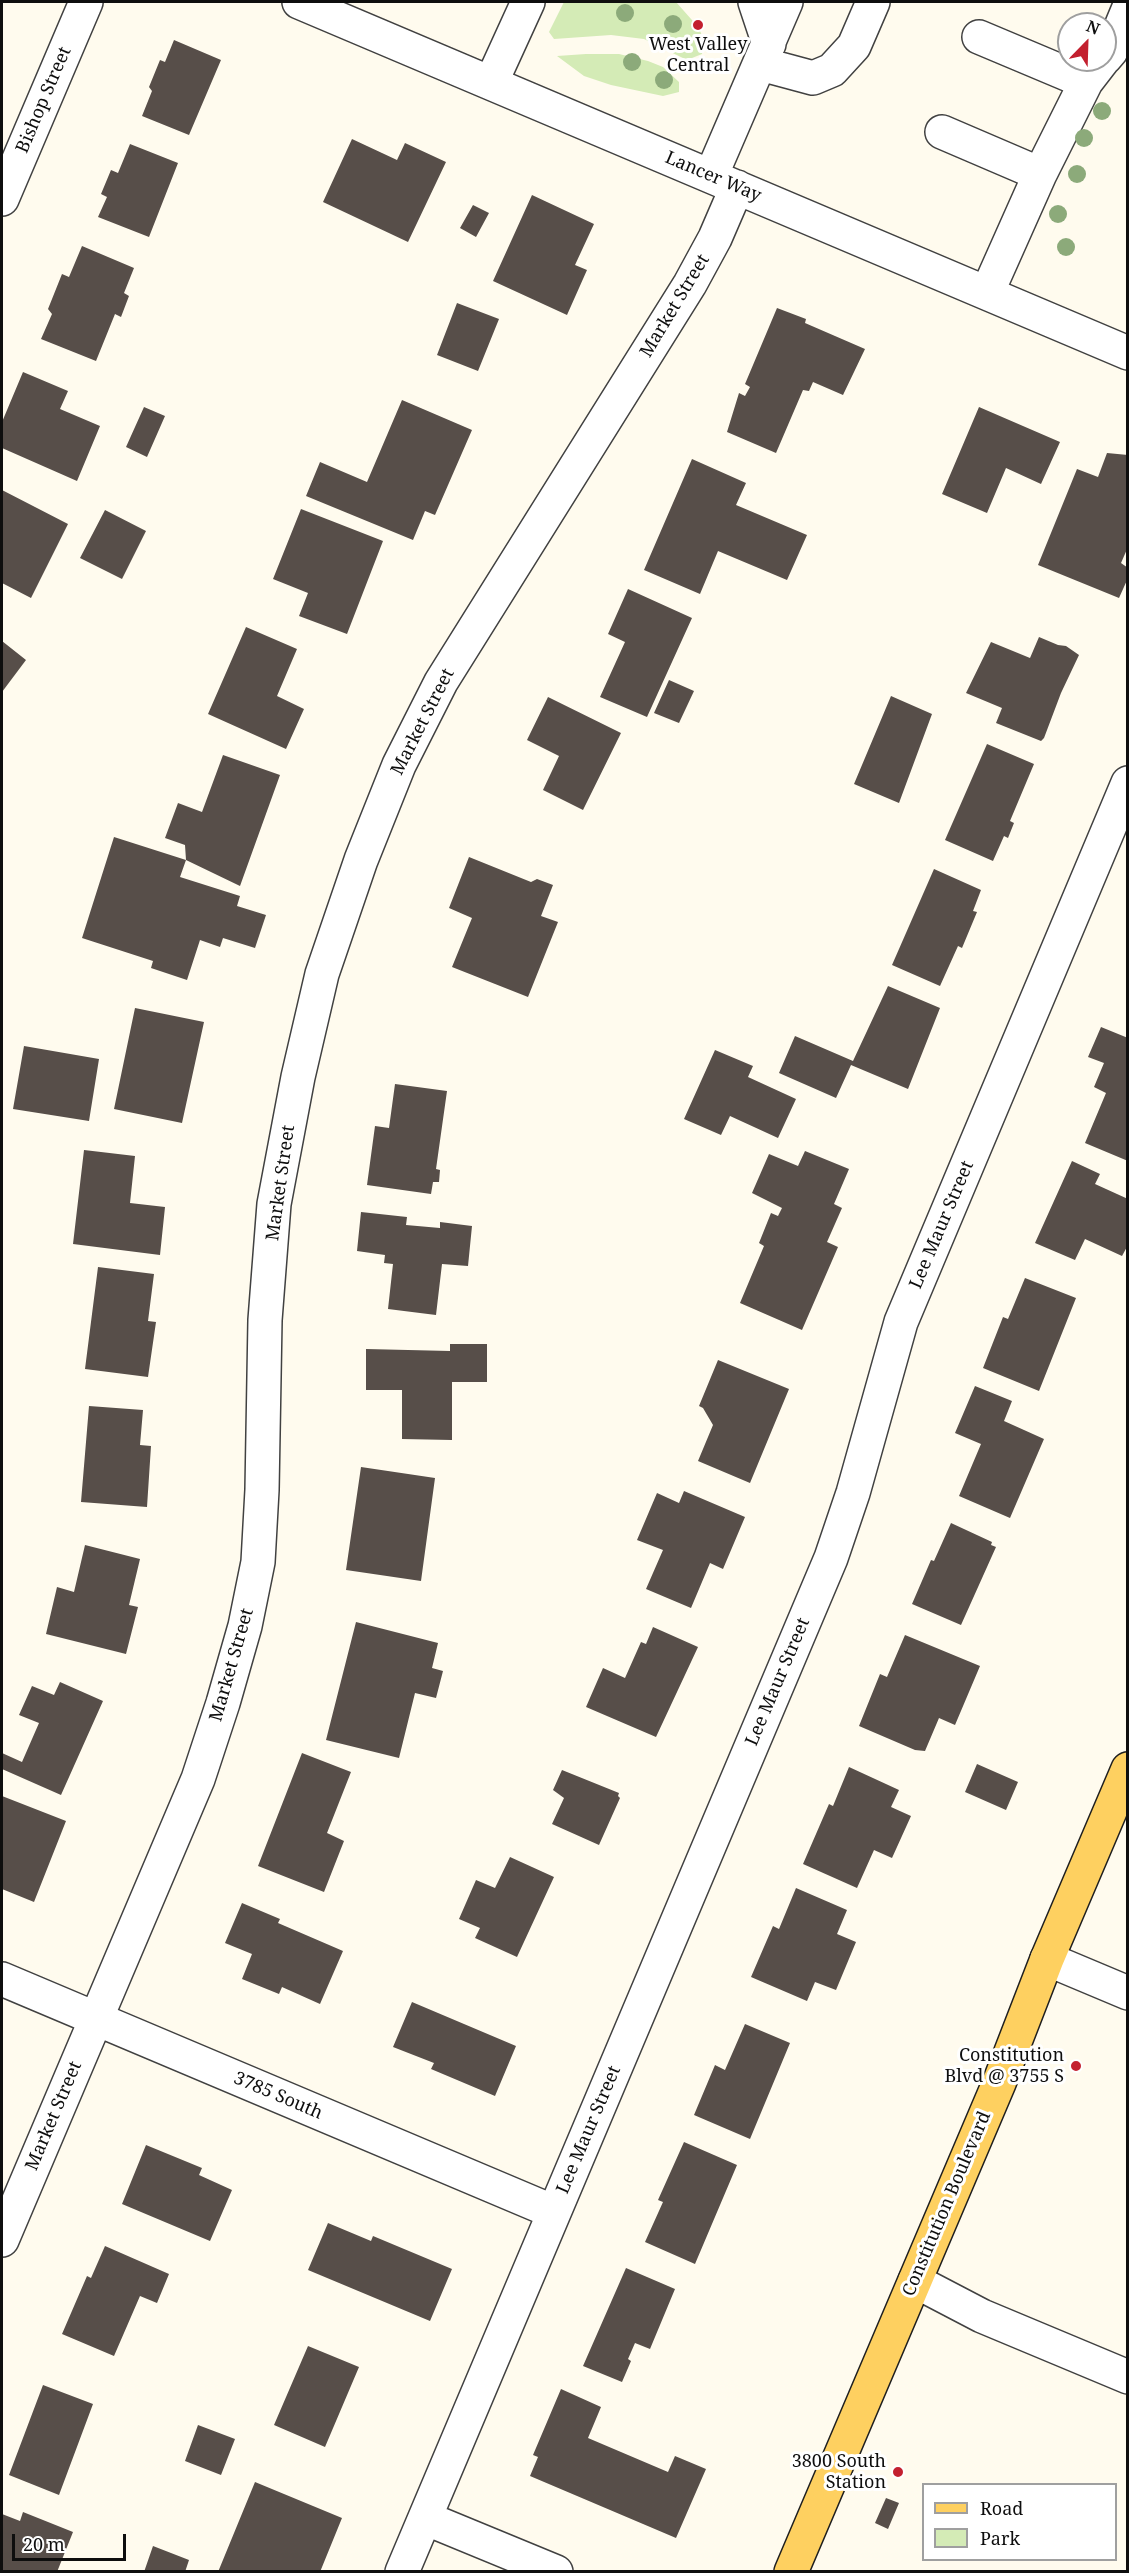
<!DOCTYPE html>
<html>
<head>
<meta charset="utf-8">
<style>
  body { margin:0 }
  #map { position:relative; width:1129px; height:2573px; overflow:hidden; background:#fffbee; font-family:"Noto Serif",serif }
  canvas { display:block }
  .frame { position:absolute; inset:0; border:3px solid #0e0e0e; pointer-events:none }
  .legend { position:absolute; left:922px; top:2483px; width:195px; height:78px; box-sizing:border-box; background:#fff; border:2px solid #9f9f9f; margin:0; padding:8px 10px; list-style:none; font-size:18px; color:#0e0e0e }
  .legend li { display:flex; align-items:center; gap:12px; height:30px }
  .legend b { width:30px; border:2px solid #9f9f9f }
  .north { position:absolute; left:1057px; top:12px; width:60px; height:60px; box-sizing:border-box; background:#fff; border:2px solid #9f9f9f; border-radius:50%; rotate:23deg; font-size:16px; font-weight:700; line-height:24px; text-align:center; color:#0e0e0e }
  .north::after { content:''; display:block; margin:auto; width:21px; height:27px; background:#c3202f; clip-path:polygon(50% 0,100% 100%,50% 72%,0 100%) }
  .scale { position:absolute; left:12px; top:2534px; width:114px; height:27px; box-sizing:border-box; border:3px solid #0e0e0e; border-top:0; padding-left:8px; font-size:18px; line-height:21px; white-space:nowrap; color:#0e0e0e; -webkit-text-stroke:4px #fff; paint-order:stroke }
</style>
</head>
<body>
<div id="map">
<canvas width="1129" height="2573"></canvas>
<div class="frame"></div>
<ul class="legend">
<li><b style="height:8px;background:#fed060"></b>Road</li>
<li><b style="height:16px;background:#d4ebb6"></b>Park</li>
</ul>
<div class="north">N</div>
<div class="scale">20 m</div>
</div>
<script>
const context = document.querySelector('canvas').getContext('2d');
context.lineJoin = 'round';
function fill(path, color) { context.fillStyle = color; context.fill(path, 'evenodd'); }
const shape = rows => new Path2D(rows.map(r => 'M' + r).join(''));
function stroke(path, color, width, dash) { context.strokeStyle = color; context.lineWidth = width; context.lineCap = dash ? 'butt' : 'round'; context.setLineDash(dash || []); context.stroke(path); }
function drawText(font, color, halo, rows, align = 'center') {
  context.font = font + ' "Noto Serif",serif'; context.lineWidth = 6; context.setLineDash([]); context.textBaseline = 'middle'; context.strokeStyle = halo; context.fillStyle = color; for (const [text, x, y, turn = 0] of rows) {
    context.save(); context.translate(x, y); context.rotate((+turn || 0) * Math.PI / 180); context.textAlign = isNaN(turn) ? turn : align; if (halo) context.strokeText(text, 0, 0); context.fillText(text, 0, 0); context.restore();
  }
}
fill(shape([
  [564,2,676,2,699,28,704,41,702,54,687,60,644,39,611,35,554,39,549,32],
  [586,54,619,54,648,61,663,67,679,82,679,92,663,96,611,85,584,76,557,56]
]), '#d4ebb6');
fill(shape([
  [174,40,221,60,189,135,142,116,152,91,149,87,160,60,165,62],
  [352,139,397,160,405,143,446,162,408,242,323,202],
  [130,144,178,163,149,237,98,217,107,197,101,194,111,170,118,173],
  [532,195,594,224,575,265,587,270,567,315,493,281],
  [473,205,489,213,476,237,460,228],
  [82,246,134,268,124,293,129,296,121,317,115,314,96,361,41,339,52,314,48,309,62,274,69,277],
  [457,303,499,319,478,371,437,355],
  [777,308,806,319,805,323,865,349,843,395,813,382,809,391,803,390,776,453,727,432,739,393,745,396,750,387,745,384],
  [23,372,68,391,60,409,100,426,77,481,2,448,2,422],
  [402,400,472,430,435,515,425,511,413,540,306,496,320,462,367,482],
  [144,407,165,416,147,457,126,447],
  [979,407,1060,442,1041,484,1006,468,987,513,942,494],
  [1107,453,1128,455,1128,547,1121,563,1128,568,1128,578,1119,598,1038,565,1077,469,1098,477],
  [692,459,746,483,736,505,807,535,787,580,718,551,700,594,644,570],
  [2,490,68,524,31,598,2,583],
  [301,509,383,541,347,634,299,616,308,593,273,579],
  [105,510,146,531,122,579,80,558],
  [628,589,692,618,647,717,600,697,625,642,608,634],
  [246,627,297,649,277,696,304,709,286,749,208,714],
  [1039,637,1058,645,1066,646,1079,655,1061,693,1044,738,1041,741,996,723,1002,708,966,693,991,642,1030,658],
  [2,641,26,660,2,692],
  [669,680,694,691,679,723,654,713],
  [891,696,932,714,899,803,854,784],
  [548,697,621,733,583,810,543,790,559,756,527,740],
  [987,744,1034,764,1010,821,1014,823,1008,838,1004,836,993,861,945,840],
  [223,755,280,775,240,886,186,860,185,845,165,838,178,803,202,812],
  [114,837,186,860,180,877,240,896,237,906,266,915,255,948,223,938,220,947,200,940,187,980,151,968,153,961,82,938],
  [469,857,531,882,537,879,553,885,541,916,558,922,528,997,452,967,472,918,449,908],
  [934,869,981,890,973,911,977,912,962,948,958,946,940,986,892,965],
  [888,986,940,1008,908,1089,851,1065,836,1098,779,1073,795,1036,853,1061],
  [135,1008,204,1022,182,1123,114,1109],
  [1101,1027,1128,1038,1128,1161,1085,1143,1106,1093,1094,1087,1104,1063,1088,1057],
  [24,1046,99,1059,89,1121,13,1109],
  [715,1050,753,1066,748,1077,796,1099,778,1138,730,1116,721,1135,684,1119],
  [395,1084,447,1091,436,1169,440,1170,439,1182,433,1182,431,1194,367,1185,375,1126,389,1128],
  [84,1150,135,1156,130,1203,165,1207,160,1255,73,1244],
  [805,1151,849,1169,834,1204,842,1208,827,1242,838,1247,802,1330,740,1303,764,1246,759,1243,771,1213,778,1216,782,1208,752,1193,769,1154,798,1166],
  [1072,1161,1100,1174,1095,1184,1128,1199,1128,1245,1122,1256,1085,1239,1075,1260,1035,1243],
  [361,1212,407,1217,406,1225,440,1228,440,1222,472,1226,468,1266,442,1264,436,1315,388,1309,393,1264,384,1263,385,1255,357,1251],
  [98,1267,154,1274,148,1321,156,1322,148,1377,85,1369],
  [1025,1278,1076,1298,1039,1391,983,1368,1003,1317,1008,1319],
  [450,1344,487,1344,487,1382,452,1382,452,1440,402,1439,402,1390,366,1390,366,1349,450,1351],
  [718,1360,789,1389,750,1483,698,1461,713,1425,703,1408,699,1406],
  [975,1386,1012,1401,1004,1421,1044,1439,1010,1518,959,1496,981,1444,955,1433],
  [89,1406,143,1410,140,1445,151,1446,147,1507,81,1502],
  [361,1467,435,1478,421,1581,346,1570],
  [684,1491,745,1517,723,1569,710,1563,691,1608,646,1589,663,1550,637,1540,657,1493,679,1503],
  [951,1523,992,1542,991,1545,996,1547,961,1625,912,1604,931,1560,934,1561],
  [85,1545,140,1559,129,1605,138,1607,126,1654,46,1634,57,1587,74,1592],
  [356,1622,438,1643,432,1668,443,1671,436,1698,415,1693,399,1758,326,1740],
  [653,1627,698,1647,656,1737,586,1707,603,1668,625,1678,641,1642,646,1644],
  [905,1635,980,1666,955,1725,939,1718,925,1751,915,1750,859,1726,880,1674,887,1677],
  [60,1682,103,1701,61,1795,2,1769,2,1753,22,1762,39,1723,19,1715,32,1686,54,1695],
  [302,1753,351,1772,327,1833,344,1841,324,1892,258,1866],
  [977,1764,1018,1782,1006,1810,965,1792],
  [849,1767,899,1790,891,1807,911,1816,892,1858,874,1850,857,1888,803,1864,829,1804,833,1806],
  [562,1770,619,1793,618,1796,620,1798,599,1845,552,1824,564,1798,553,1790],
  [2,1796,66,1821,34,1902,2,1889],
  [510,1857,554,1877,517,1957,475,1938,480,1928,459,1919,476,1880,495,1888],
  [796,1888,847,1910,837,1934,856,1942,836,1990,815,1982,807,2001,751,1977,773,1926,779,1929],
  [242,1903,280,1919,278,1923,343,1951,320,2004,282,1987,279,1994,242,1979,252,1954,225,1943],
  [412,2002,516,2046,495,2096,431,2069,434,2063,393,2047],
  [745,2024,790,2043,750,2139,694,2115,715,2065,725,2070],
  [684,2142,737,2165,695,2264,645,2242,663,2202,658,2200],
  [146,2145,202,2168,199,2175,232,2190,210,2241,122,2204],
  [328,2223,371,2241,373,2236,452,2269,430,2321,308,2270],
  [105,2246,169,2274,157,2303,140,2296,114,2356,62,2334,87,2276,91,2278],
  [626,2268,675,2289,650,2349,635,2343,628,2359,631,2361,622,2382,583,2366],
  [308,2346,359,2367,325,2447,274,2425],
  [43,2385,93,2404,59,2495,9,2475],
  [561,2389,601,2407,588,2438,668,2472,675,2456,706,2469,676,2538,530,2476,538,2457,533,2455],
  [198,2425,235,2439,221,2475,185,2461],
  [255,2482,342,2518,320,2572,218,2572],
  [886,2498,899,2503,888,2529,875,2523],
  [23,2512,73,2532,57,2572,2,2572,2,2514,20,2521],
  [153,2546,189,2560,185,2572,144,2572]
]), '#574e49');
const minor = shape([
  [299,2,1128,353],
  [755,2,769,44],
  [979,37,1086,82],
  [1105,58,1111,51,1128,10],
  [761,64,813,78,832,70,854,46,873,2],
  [491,83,528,2],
  [942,132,1040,174],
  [711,176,786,2],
  [2,199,86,2],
  [987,293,1040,174,1086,82,1103,60],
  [1047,1959,1128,1993],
  [2,1979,554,2212],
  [2,2240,198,1779,223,1703,245,1626,258,1562,262,1490,265,1320,274,1204,298,1077,322,974,361,860,399,765,441,682,690,284,715,238,737,187],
  [915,2281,982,2316,1128,2377],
  [425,2518,556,2572],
  [402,2572,831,1558,853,1493,901,1322,1128,783]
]);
const major = shape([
  [791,2572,999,2083,1047,1959,1128,1769]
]);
stroke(minor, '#414141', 36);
stroke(major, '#1f1f1f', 36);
stroke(minor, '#fff', 33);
stroke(major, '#fed060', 33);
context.fillStyle = '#8caa7a';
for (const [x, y] of [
  [625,13],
  [673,24],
  [632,62],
  [664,80],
  [1102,111],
  [1084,138],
  [1077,174],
  [1058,214],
  [1066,247]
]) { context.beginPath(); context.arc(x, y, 9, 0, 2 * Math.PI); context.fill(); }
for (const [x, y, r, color] of [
  [698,25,6,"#c3202f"],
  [1076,2066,6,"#c3202f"],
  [898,2472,6,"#c3202f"]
]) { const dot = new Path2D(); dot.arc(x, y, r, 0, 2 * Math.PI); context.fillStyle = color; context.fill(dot); stroke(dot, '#fff', 2); }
drawText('18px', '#0e0e0e', '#fff', [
  ["West Valley",698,45,"center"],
  ["Central",698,66,"center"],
  ["Constitution",1064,2056],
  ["Blvd @ 3755 S",1064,2077],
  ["3800 South",886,2462],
  ["Station",886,2483]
], 'right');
drawText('18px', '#0e0e0e', '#fff', [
  ["Bishop Street",44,100,-67],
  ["Lancer Way",713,177,23],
  ["Market Street",675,306,-59],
  ["Market Street",423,722,-63],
  ["Market Street",281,1183,-82],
  ["Lee Maur Street",942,1225,-67],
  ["Market Street",232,1665,-74],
  ["Lee Maur Street",778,1682,-67],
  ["3785 South",278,2096,23],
  ["Market Street",54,2116,-67],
  ["Lee Maur Street",589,2130,-67],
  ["Constitution Boulevard",947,2204,-67]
]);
</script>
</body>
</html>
